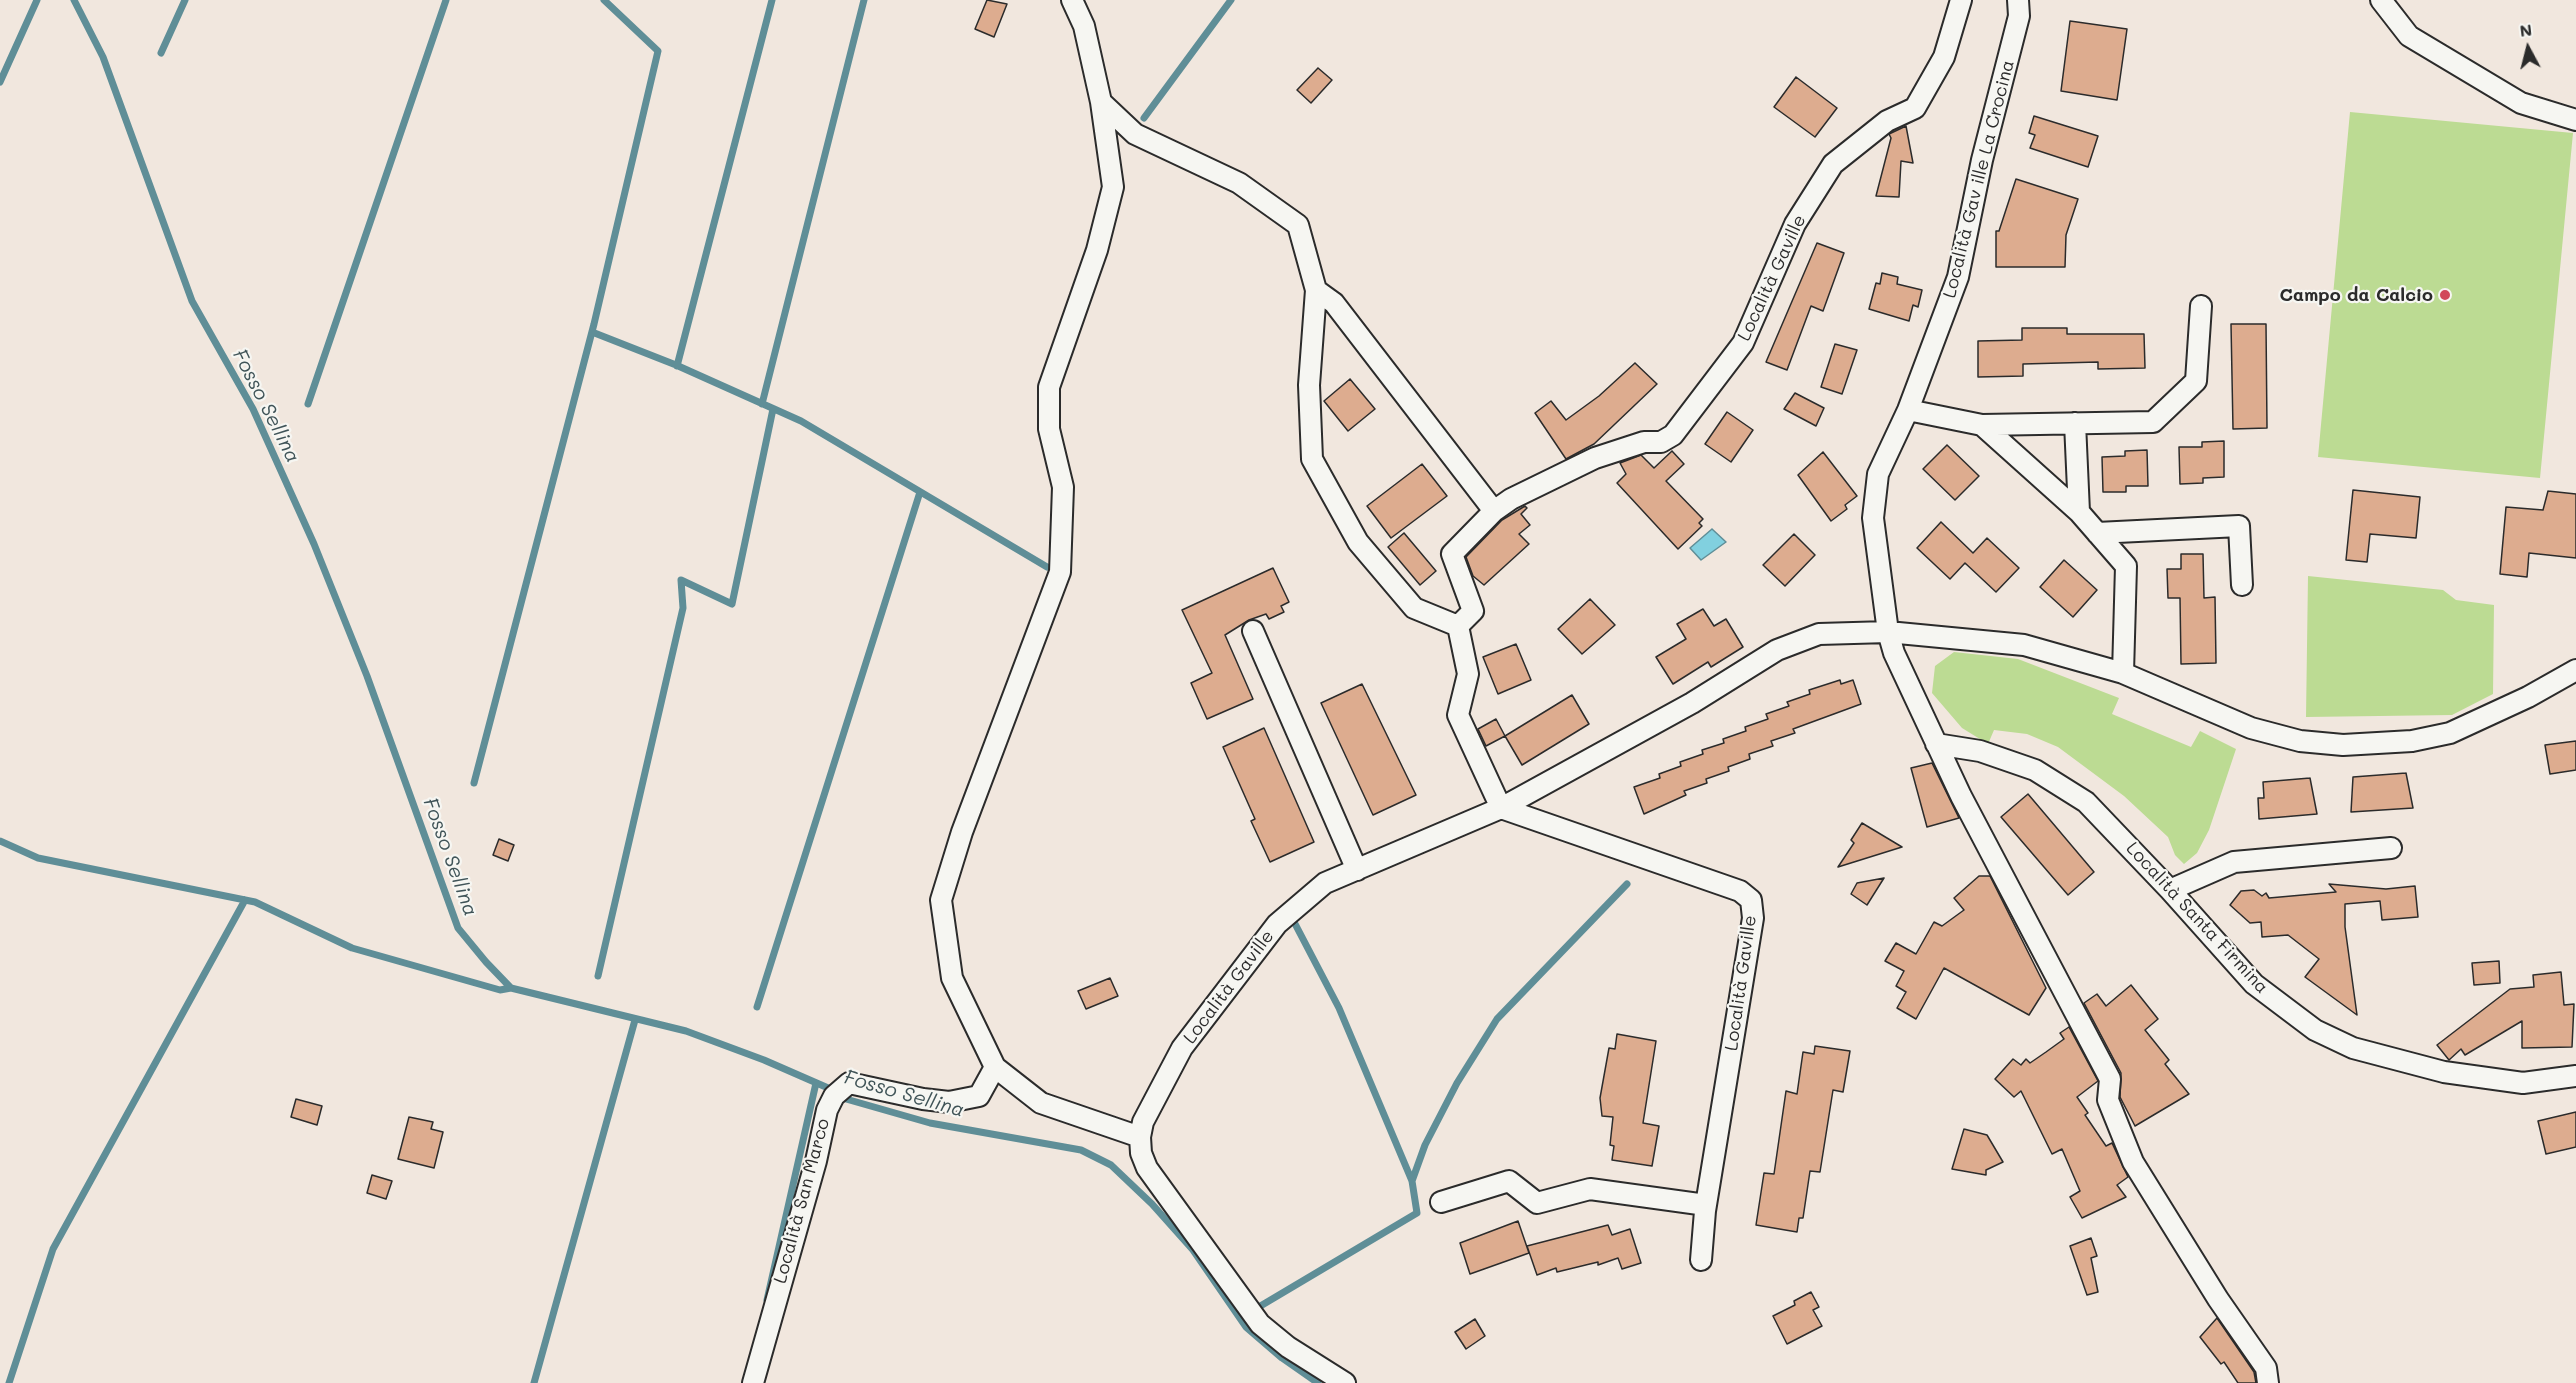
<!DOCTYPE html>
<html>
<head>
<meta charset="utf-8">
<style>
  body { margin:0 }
  #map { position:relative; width:2576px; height:1383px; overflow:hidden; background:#f1e7de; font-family:Mali,sans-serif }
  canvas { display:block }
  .north { position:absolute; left:2498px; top:18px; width:60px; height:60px; -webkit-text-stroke:4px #f6f6f2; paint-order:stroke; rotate:353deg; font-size:16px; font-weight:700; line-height:24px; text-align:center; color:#2b2b2b }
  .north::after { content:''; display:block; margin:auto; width:21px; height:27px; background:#2b2b2b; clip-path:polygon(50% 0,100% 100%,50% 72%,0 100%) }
</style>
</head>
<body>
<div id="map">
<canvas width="2576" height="1383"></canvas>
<div class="north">N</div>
</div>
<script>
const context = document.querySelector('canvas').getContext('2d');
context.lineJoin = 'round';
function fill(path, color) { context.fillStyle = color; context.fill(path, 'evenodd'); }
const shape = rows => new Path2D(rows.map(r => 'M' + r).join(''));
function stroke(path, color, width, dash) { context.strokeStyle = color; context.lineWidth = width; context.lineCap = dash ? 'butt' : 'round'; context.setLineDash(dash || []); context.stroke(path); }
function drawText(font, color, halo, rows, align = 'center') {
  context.font = font + ' Mali,sans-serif'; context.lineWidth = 4.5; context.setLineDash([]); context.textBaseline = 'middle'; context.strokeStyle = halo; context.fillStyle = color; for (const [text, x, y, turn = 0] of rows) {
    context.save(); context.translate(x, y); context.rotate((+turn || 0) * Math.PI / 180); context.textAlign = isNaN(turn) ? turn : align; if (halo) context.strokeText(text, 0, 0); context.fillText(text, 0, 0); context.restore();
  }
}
fill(shape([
  [2350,112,2573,133,2540,478,2318,457],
  [2308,576,2443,590,2456,600,2494,605,2493,694,2452,715,2306,717],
  [1954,652,2018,659,2119,698,2112,714,2191,747,2200,731,2236,749,2209,830,2197,853,2184,864,2175,855,2168,837,2124,796,2058,747,2027,734,1994,730,1988,744,1962,728,1932,693,1935,666]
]), '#bcdb93');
const water = shape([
  [1712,529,1726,542,1701,560,1690,548,1712,529]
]);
fill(water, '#81d0df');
stroke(water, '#5f8e97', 1.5);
stroke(shape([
  [74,0,103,57,192,301,253,409,314,544,367,676,458,928,486,962,511,988,686,1031,764,1060,835,1091,846,1099,930,1123,1081,1150,1111,1165,1152,1204,1193,1250,1246,1327,1282,1358,1318,1383],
  [161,53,185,0],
  [0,82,37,0],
  [1144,118,1231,0],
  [592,332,676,365,801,421,1047,567],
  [677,366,772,0],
  [308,404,446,0],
  [762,404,864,0],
  [474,783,594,324,658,51,604,0],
  [0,841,38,858,255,902,352,948,500,990,511,988],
  [598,976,683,608,681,580,732,604,773,409],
  [757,1007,920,492],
  [1412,1181,1425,1145,1457,1083,1497,1019,1627,884],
  [767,1300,816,1083],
  [1252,1311,1417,1213,1412,1181,1339,1008,1292,918],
  [9,1383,53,1249,245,900],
  [534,1383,635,1020]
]), '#5f8e97', 7);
const building = shape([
  [987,0,1007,4,994,37,975,29,987,0],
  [2070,21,2127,29,2117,100,2061,91,2070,21],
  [1318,68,1332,80,1311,103,1297,90,1318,68],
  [1796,77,1837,108,1815,137,1774,107,1796,77],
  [2034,116,2098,136,2088,167,2030,148,2035,135,2029,133,2034,116],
  [1906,126,1913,163,1901,161,1899,197,1876,196,1891,138,1889,134,1906,126],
  [2016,179,2078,199,2066,235,2065,267,1996,267,1996,231,1999,231,2016,179],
  [1817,243,1844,253,1823,311,1811,306,1787,370,1766,362,1817,243],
  [1882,273,1898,277,1897,284,1922,290,1918,307,1913,305,1909,321,1869,309,1876,283,1880,284,1882,273],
  [2231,324,2266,324,2267,428,2233,429,2231,324],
  [2022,328,2067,328,2067,334,2144,334,2145,368,2098,369,2098,362,2023,364,2023,376,1978,377,1978,341,2022,340,2022,328],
  [1835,344,1857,350,1842,394,1821,387,1835,344],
  [1635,363,1657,384,1594,444,1566,459,1535,413,1551,401,1566,420,1599,396,1635,363],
  [1350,379,1375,409,1348,431,1324,401,1350,379],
  [1795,393,1824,408,1816,426,1784,409,1795,393],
  [1727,412,1753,430,1731,462,1705,444,1727,412],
  [2224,441,2224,477,2203,478,2203,483,2180,484,2179,447,2202,447,2202,442,2224,441],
  [1947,445,1979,476,1955,500,1923,469,1947,445],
  [2147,450,2148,486,2126,486,2126,492,2103,492,2102,457,2125,456,2125,451,2147,450],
  [1672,451,1684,464,1666,481,1703,519,1699,523,1702,526,1678,549,1617,483,1626,474,1620,463,1641,455,1654,468,1672,451],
  [1823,452,1857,496,1845,505,1847,509,1831,521,1798,475,1823,452],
  [1422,464,1447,496,1391,538,1367,506,1422,464],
  [2353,490,2420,497,2416,538,2370,534,2367,562,2346,560,2353,490],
  [2548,491,2576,494,2576,558,2529,553,2527,577,2500,574,2506,507,2543,510,2548,491],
  [1525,506,1527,508,1521,514,1530,525,1519,534,1529,544,1484,585,1473,576,1466,557,1502,520,1525,506],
  [1941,522,1973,553,1987,538,2019,568,1996,592,1965,563,1950,579,1917,548,1941,522],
  [1404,533,1436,571,1420,585,1388,547,1404,533],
  [1794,534,1815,555,1785,586,1763,565,1794,534],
  [2181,554,2203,554,2204,598,2215,597,2216,663,2181,664,2180,598,2168,598,2167,569,2181,569,2181,554],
  [2064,560,2097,590,2073,617,2040,587,2064,560],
  [1273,568,1289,602,1281,606,1284,612,1269,619,1266,614,1249,620,1225,635,1253,699,1207,719,1191,683,1212,673,1182,610,1273,568],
  [1590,599,1615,625,1582,654,1558,629,1590,599],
  [1703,609,1714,626,1726,619,1743,647,1711,667,1708,662,1673,684,1656,657,1686,639,1677,624,1703,609],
  [1516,644,1531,680,1498,694,1483,657,1516,644],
  [1840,680,1841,684,1853,680,1861,704,1793,729,1795,733,1771,741,1773,746,1749,754,1750,759,1728,767,1729,771,1706,779,1707,783,1684,791,1686,795,1644,814,1634,787,1660,778,1659,774,1681,766,1680,762,1703,754,1702,750,1724,743,1723,739,1746,731,1745,727,1768,719,1766,714,1789,706,1787,702,1810,694,1809,690,1840,680],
  [1362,684,1416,795,1373,815,1321,703,1362,684],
  [1572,695,1589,724,1522,765,1505,736,1572,695],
  [1496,719,1505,736,1486,746,1478,729,1496,719],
  [1264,728,1314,842,1270,862,1251,821,1255,819,1223,747,1264,728],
  [2576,741,2576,770,2550,774,2545,745,2576,741],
  [1932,763,1959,818,1927,827,1911,768,1932,763],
  [2406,773,2413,808,2351,812,2353,777,2406,773],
  [2310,778,2317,814,2259,819,2258,798,2264,798,2263,782,2310,778],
  [2028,794,2094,872,2068,895,2001,817,2028,794],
  [1862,823,1902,847,1838,867,1854,843,1851,840,1862,823],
  [499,839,514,845,508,861,493,855,499,839],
  [1979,876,1990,876,2046,988,2029,1015,1944,968,1916,1019,1897,1008,1906,992,1896,986,1904,971,1885,961,1896,943,1916,954,1934,922,1942,926,1964,910,1954,898,1979,876],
  [1884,878,1867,905,1851,894,1857,883,1884,878],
  [2329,884,2386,889,2415,886,2418,917,2382,920,2380,901,2345,904,2345,927,2357,1015,2305,977,2319,959,2288,935,2262,937,2261,922,2250,923,2230,905,2241,891,2254,890,2262,896,2266,893,2269,898,2336,892,2329,884],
  [2499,961,2500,983,2474,985,2472,963,2499,961],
  [2561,972,2564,1005,2574,1004,2572,1047,2522,1048,2522,1021,2465,1055,2461,1049,2449,1060,2437,1045,2510,989,2534,987,2533,975,2561,972],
  [1110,978,1118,996,1086,1009,1078,991,1110,978],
  [2131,985,2158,1019,2145,1030,2169,1060,2165,1064,2189,1094,2135,1126,2120,1097,2121,1073,2084,1003,2097,994,2106,1006,2131,985],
  [2069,1027,2098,1081,2077,1097,2088,1113,2085,1115,2106,1146,2112,1143,2128,1177,2117,1185,2126,1197,2082,1218,2070,1197,2080,1191,2062,1149,2052,1154,2021,1091,2014,1097,1995,1079,2013,1059,2021,1065,2026,1059,2030,1063,2046,1052,2064,1039,2060,1033,2069,1027],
  [1617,1034,1656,1041,1643,1123,1659,1126,1652,1166,1612,1160,1614,1146,1610,1145,1613,1117,1602,1116,1600,1098,1609,1048,1615,1049,1617,1034],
  [1815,1046,1850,1051,1843,1092,1833,1090,1820,1172,1810,1171,1803,1218,1799,1218,1797,1232,1756,1225,1764,1173,1774,1174,1786,1091,1797,1094,1803,1052,1814,1054,1815,1046],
  [296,1099,322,1106,317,1125,291,1117,296,1099],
  [2576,1112,2576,1147,2546,1154,2538,1121,2576,1112],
  [409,1117,433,1122,431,1129,443,1132,434,1168,398,1159,409,1117],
  [1964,1129,1987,1135,2003,1162,1986,1170,1986,1175,1952,1169,1964,1129],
  [372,1175,392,1181,386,1199,367,1193,372,1175],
  [1518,1221,1529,1253,1470,1274,1460,1243,1518,1221],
  [1608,1225,1612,1235,1630,1229,1641,1263,1622,1269,1618,1258,1598,1265,1598,1262,1557,1272,1556,1268,1537,1275,1527,1246,1608,1225],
  [2091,1238,2097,1256,2091,1258,2098,1292,2087,1295,2070,1246,2091,1238],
  [1811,1292,1819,1307,1813,1310,1822,1326,1787,1344,1773,1316,1795,1305,1794,1301,1811,1292],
  [2217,1318,2254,1372,2256,1383,2238,1383,2224,1362,2221,1364,2200,1337,2217,1318],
  [1475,1319,1485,1336,1466,1349,1455,1332,1475,1319]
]);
fill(building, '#ddac8f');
stroke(building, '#2b2b2b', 1.5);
const street = shape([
  [1072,0,1084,26,1101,102,1113,187,1097,250,1049,387,1049,429,1063,487,1060,572,962,832,941,900,952,978,995,1067,1041,1103,1140,1137],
  [2018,0,2019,16,1982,160,1958,277,1908,410,1878,474,1873,518,1888,632,1894,653,1961,796,2110,1079,2108,1100,2133,1162,2218,1299,2266,1368,2268,1383],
  [2381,0,2409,36,2521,103,2576,120],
  [1101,102,1135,134,1239,183,1298,225,1316,290,1309,385,1312,459,1358,542,1414,608,1458,626,1473,611,1452,554,1494,511,1511,499,1595,458,1644,442,1661,442,1673,435,1743,343,1795,224,1833,164,1887,121,1915,108,1944,57,1961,0],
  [1316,290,1334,303,1494,511],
  [1908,410,1982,425,2079,512,2126,566,2123,673],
  [2075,423,2079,512],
  [1982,425,2153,422,2196,381,2201,306],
  [2097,533,2239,526,2242,585],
  [1458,626,1468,674,1458,715,1501,808,1740,891,1751,900,1753,918,1705,1211,1701,1260],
  [1253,631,1357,870],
  [1936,744,1980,751,2035,770,2086,802,2170,890,2254,984,2315,1030,2353,1048,2444,1072,2523,1083,2576,1076],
  [2170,890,2234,862,2391,848],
  [1441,1202,1509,1181,1537,1203,1590,1189,1706,1205],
  [753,1383,816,1161,827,1110,834,1096,849,1083,923,1099,949,1102,979,1096,995,1067],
  [1345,1383,1288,1347,1260,1324,1147,1168,1141,1153,1140,1137,1143,1122,1182,1048,1277,924,1325,883,1501,808,1692,703,1777,650,1819,634,1888,632,2024,645,2123,673,2251,728,2300,741,2343,745,2412,741,2450,733,2528,697,2576,670]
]);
stroke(street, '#2b2b2b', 24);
stroke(street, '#f6f6f2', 20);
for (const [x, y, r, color] of [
  [2445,295,6,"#d1495b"]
]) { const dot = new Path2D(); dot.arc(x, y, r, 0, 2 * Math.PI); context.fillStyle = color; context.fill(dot); stroke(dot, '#f6f6f2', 2); }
drawText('18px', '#2b2b2b', '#f6f6f2', [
  ["Località Gav ille La Crocina",1979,179,-76],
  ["Località Gaville",1772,278,-65],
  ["Località Santa Firmina",2197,918,47],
  ["Località Gaville",1741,983,-82],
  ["Località Gaville",1229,987,-53],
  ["Località San Marco",802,1201,-75]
]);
drawText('bold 18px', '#2b2b2b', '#f6f6f2', [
  ["Campo da Calcio",2433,295]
], 'right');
drawText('italic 20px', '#405458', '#f6f6f2', [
  ["Fosso Sellina",266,406,63],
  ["Fosso Sellina",450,857,70],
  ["Fosso Sellina",904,1094,16]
]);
</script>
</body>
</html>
